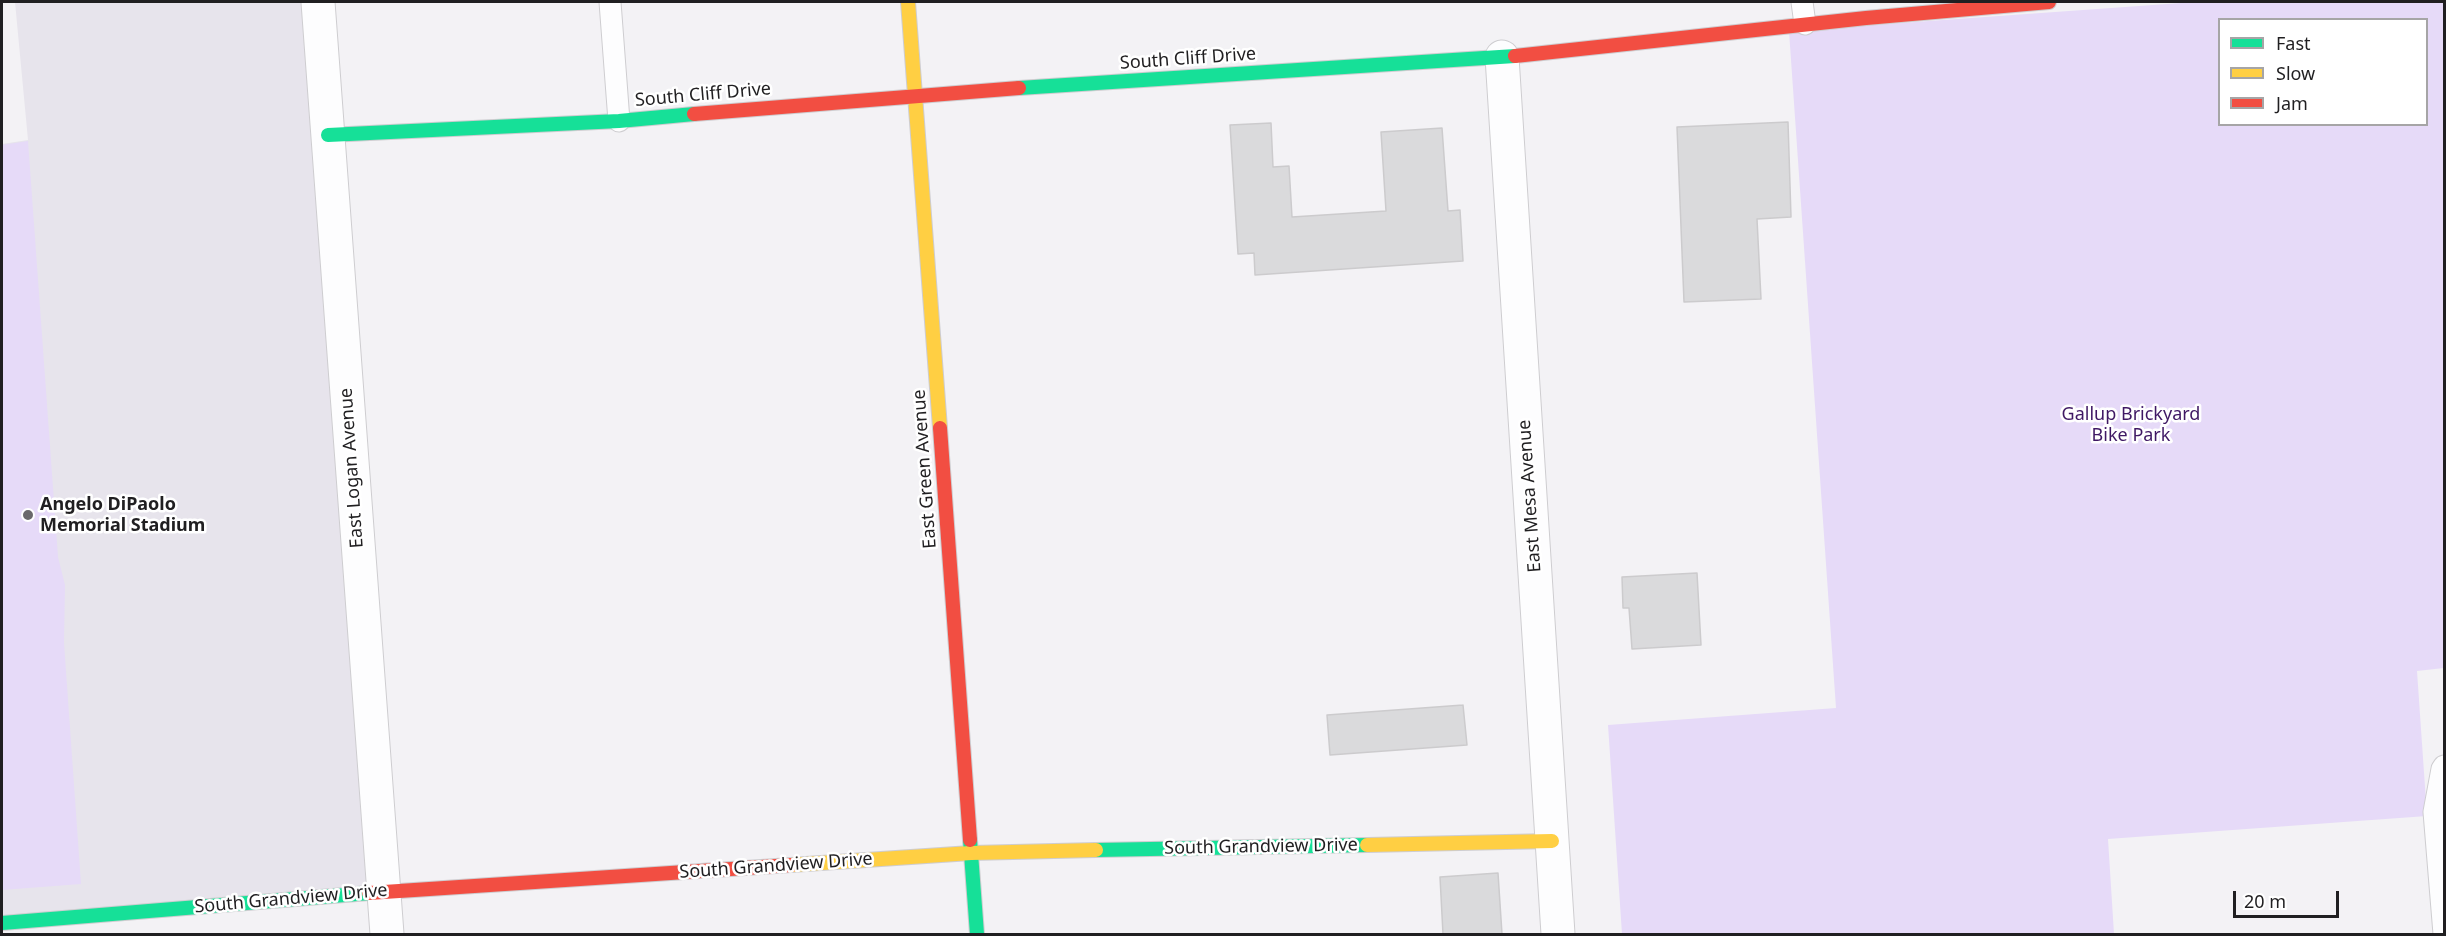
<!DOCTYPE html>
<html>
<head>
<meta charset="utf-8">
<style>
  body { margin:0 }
  #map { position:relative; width:2446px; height:936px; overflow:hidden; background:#f3f2f5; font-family:"Noto Sans",sans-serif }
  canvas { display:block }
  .frame { position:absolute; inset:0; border:3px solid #201f21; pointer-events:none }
  .legend { position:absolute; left:2218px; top:18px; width:210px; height:108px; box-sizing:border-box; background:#fff; border:2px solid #a6a5a6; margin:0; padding:8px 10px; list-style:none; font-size:18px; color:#201f21 }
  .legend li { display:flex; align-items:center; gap:12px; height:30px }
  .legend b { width:30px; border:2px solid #a6a5a6 }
  .scale { position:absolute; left:2233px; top:891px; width:106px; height:27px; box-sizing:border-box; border:3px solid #201f21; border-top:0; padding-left:8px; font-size:18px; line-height:21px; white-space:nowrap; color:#201f21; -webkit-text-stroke:4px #fff; paint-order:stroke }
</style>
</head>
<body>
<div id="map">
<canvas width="2446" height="936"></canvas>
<div class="frame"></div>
<ul class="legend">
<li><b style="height:8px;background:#16e098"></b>Fast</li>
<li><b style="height:8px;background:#ffcf43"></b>Slow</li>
<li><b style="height:8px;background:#f24e42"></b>Jam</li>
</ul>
<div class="scale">20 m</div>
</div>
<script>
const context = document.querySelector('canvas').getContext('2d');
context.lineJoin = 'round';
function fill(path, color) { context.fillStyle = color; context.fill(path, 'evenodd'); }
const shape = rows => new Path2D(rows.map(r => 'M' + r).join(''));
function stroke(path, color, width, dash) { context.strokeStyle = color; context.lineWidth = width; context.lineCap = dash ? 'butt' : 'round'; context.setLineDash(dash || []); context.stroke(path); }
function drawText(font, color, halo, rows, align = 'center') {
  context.font = font + ' "Noto Sans",sans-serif'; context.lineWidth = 5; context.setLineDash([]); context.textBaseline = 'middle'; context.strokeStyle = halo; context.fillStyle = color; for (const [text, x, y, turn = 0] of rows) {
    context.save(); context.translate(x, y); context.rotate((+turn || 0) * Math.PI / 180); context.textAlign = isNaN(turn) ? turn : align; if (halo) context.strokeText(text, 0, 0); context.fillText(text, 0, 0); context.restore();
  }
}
fill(shape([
  [15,2,318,2,384,892,2,923,2,144,28,140]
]), '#e7e4ec');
fill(shape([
  [2195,2,2444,2,2444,668,2417,671,2427,816,2108,839,2114,934,1622,934,1608,725,1836,708,1789,31],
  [2220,20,2426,20,2426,124,2220,124],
  [28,141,58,557,65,585,64,643,81,884,2,890,2,145]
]), '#e6daf8');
const building = shape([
  [1788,122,1791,217,1757,219,1761,299,1684,302,1677,127,1788,122],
  [1271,123,1273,167,1289,166,1292,217,1386,211,1381,132,1442,128,1448,211,1460,210,1463,261,1255,275,1254,253,1238,254,1230,125,1271,123],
  [1697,573,1701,645,1632,649,1629,608,1623,608,1622,577,1697,573],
  [1463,705,1467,745,1330,755,1327,715,1463,705],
  [1498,873,1502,934,1443,934,1440,877,1498,873]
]);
fill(building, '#dadadc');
stroke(building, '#cccbcd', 1.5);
const lane = shape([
  [610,2,619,121],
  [1802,2,1805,24],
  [2444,934,2434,812,2442,769,2444,766]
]);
const street = shape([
  [318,2,387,934],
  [1502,57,1558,934]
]);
const fast = shape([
  [1019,88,1515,56],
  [328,135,619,121,694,114],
  [970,840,977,934],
  [1096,850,1367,845],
  [2,923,369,893]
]);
const slow = shape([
  [908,2,940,428],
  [1367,845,1552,841],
  [791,865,971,853,1096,850]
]);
const jam = shape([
  [1515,56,1866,18,2049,2],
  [694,114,1019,88],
  [940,428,970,840],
  [369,893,791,865]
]);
stroke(lane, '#cecdd0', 23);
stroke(street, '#cecdd0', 35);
stroke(fast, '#cecdd0', 16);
stroke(slow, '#cecdd0', 16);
stroke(jam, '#cecdd0', 16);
stroke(lane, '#fdfdfe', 21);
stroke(street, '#fdfdfe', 33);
stroke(fast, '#16e098', 14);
stroke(slow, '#ffcf43', 14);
stroke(jam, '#f24e42', 14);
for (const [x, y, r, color] of [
  [28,515,6,"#6a696b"]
]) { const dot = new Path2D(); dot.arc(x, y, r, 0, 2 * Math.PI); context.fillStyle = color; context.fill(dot); stroke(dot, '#fff', 2); }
drawText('18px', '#201f21', '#fff', [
  ["South Cliff Drive",1188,59,-4],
  ["South Cliff Drive",703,95,-5],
  ["East Logan Avenue",352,468,-94],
  ["East Green Avenue",925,469,-94],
  ["East Mesa Avenue",1530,496,-94],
  ["South Grandview Drive",1261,847,-1],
  ["South Grandview Drive",776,866,-4],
  ["South Grandview Drive",291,899,-5]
]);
drawText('18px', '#3f1864', '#fff', [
  ["Gallup Brickyard",2131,415],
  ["Bike Park",2131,436]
]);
drawText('bold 18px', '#201f21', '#fff', [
  ["Angelo DiPaolo",40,505],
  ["Memorial Stadium",40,526]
], 'left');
</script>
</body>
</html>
